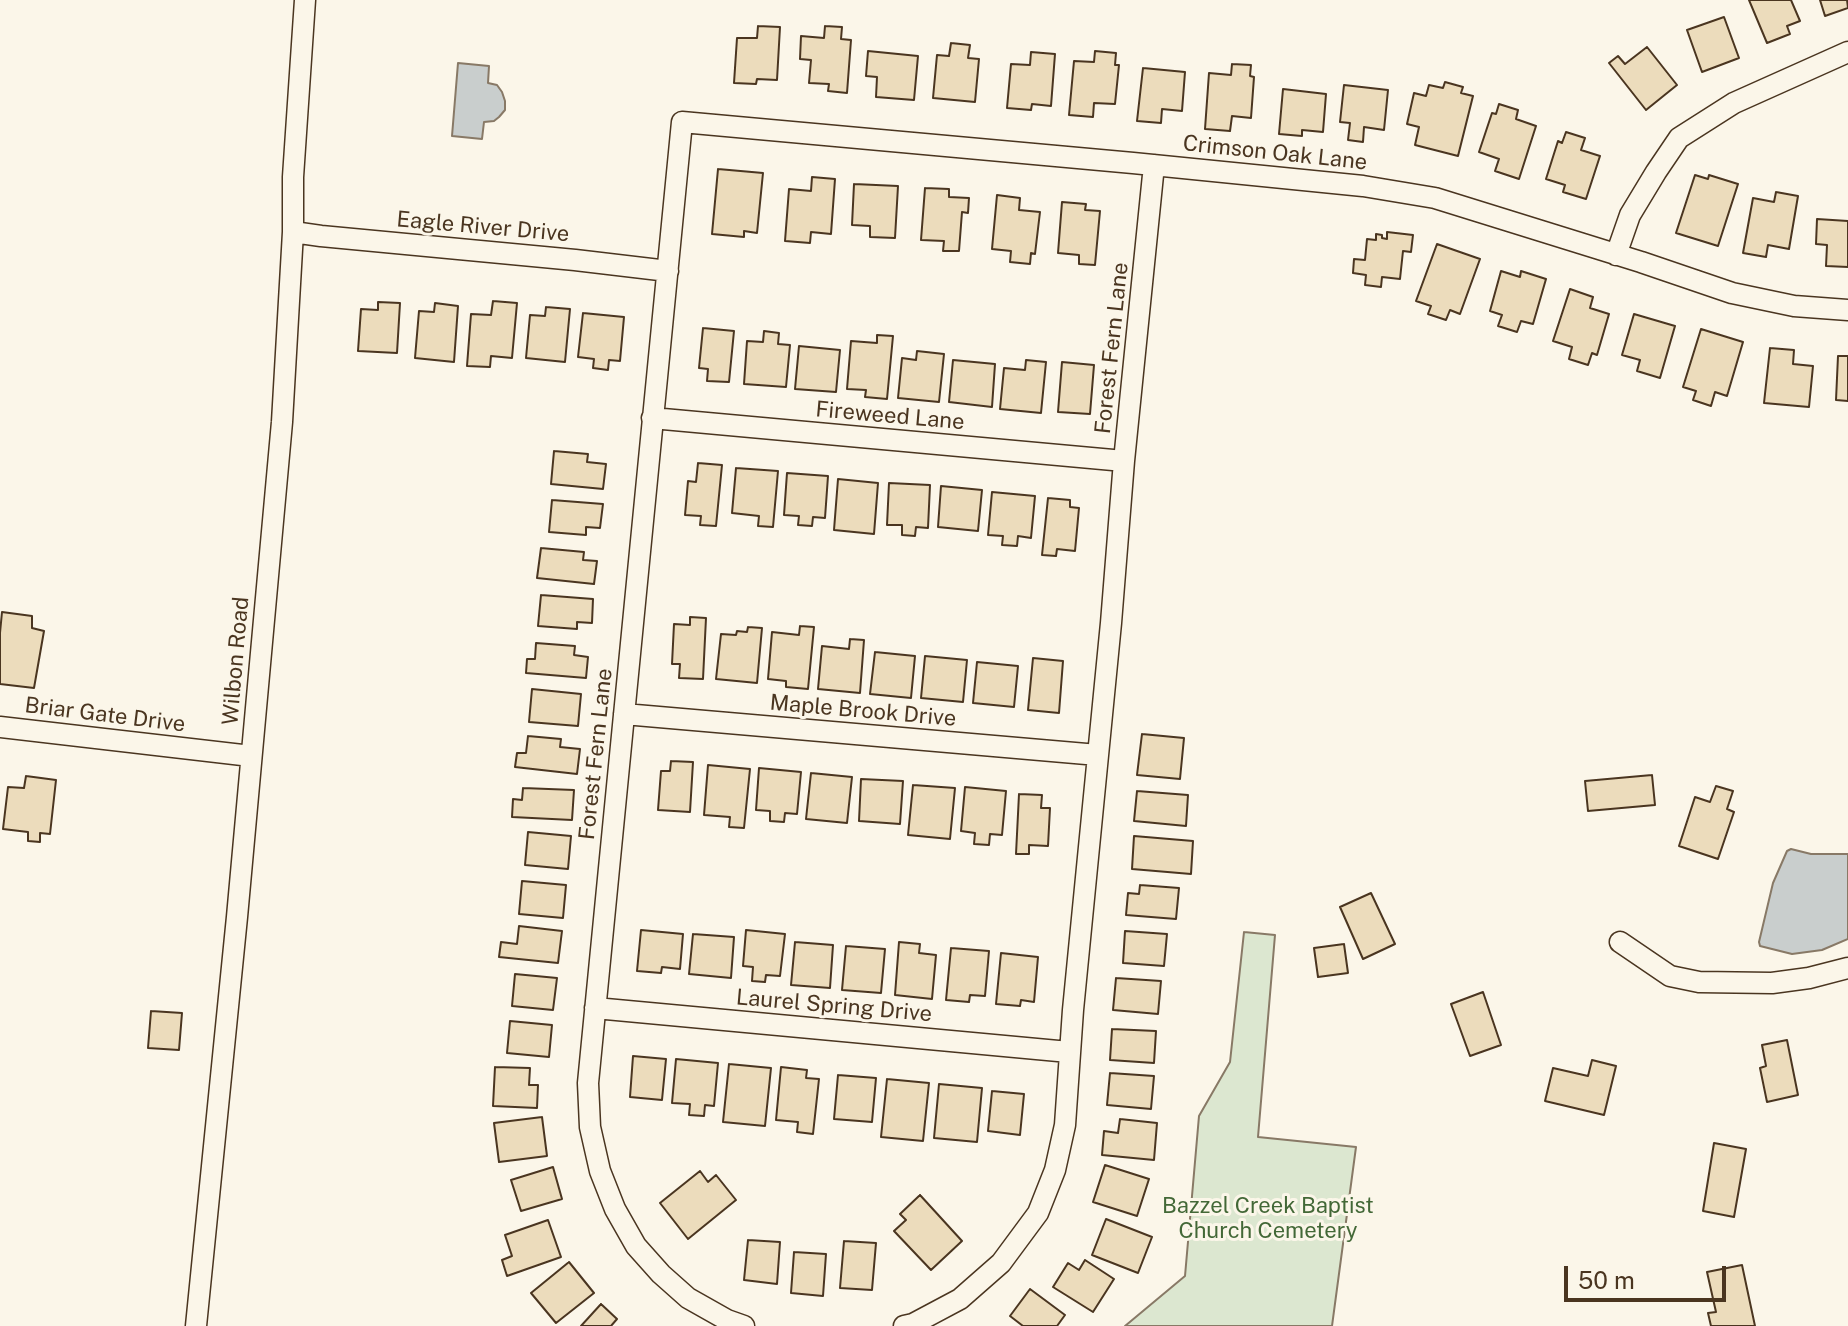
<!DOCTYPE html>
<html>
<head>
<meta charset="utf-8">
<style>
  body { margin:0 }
  #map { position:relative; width:1848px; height:1326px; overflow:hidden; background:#fbf6e9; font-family:"Public Sans",sans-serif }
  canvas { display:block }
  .scale { position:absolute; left:1564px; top:1266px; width:162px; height:36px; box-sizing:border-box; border:4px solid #4a3520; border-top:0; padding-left:10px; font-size:24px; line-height:28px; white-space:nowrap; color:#4a3520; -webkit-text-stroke:6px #fbf6e9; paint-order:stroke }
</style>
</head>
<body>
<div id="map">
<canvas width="1848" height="1326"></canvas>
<div class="scale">50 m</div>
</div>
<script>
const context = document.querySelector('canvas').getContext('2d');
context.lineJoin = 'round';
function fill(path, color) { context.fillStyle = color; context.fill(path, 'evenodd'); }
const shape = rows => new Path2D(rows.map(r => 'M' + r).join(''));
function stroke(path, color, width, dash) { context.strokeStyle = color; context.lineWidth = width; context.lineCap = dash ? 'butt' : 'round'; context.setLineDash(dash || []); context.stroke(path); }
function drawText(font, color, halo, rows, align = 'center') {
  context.font = font + ' "Public Sans",sans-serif'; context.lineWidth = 6; context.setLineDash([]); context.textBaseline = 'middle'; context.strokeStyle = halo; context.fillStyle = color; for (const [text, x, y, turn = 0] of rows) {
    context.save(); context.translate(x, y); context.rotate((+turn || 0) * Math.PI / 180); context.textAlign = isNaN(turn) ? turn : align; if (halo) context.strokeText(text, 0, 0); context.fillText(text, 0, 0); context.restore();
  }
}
const green = shape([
  [1244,932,1275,935,1258,1137,1356,1147,1332,1326,1125,1326,1185,1276,1199,1116,1230,1062,1244,932]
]);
fill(green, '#dce7d0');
stroke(green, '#887966', 2);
const water = shape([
  [458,63,489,66,488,83,497,85,502,92,505,101,505,110,499,117,494,121,484,122,482,139,452,136,458,63],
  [1791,849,1811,854,1848,854,1848,939,1822,950,1792,954,1760,946,1759,942,1773,883,1787,851,1791,849]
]);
fill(water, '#c9cecd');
stroke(water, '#887966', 2);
const building = shape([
  [1749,0,1791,0,1800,21,1787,26,1790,34,1767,43,1749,0],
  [1820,0,1847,0,1848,8,1825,16,1820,0],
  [1724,17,1739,58,1702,72,1687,30,1724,17],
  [758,26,780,27,777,80,757,79,756,84,734,83,737,38,757,38,758,26],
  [825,26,842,27,841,39,851,40,847,93,828,91,829,84,809,83,811,60,800,59,801,36,824,38,825,26],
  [951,43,970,45,968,58,979,59,975,102,933,98,937,55,949,56,951,43],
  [1647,47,1677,85,1646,110,1609,63,1618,56,1625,64,1647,47],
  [868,51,918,56,914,100,876,97,877,77,866,76,868,51],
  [1095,51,1116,53,1115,65,1119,65,1115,104,1094,103,1093,117,1069,115,1074,61,1094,62,1095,51],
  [1031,52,1055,54,1051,106,1032,104,1031,110,1007,108,1011,64,1030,65,1031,52],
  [1232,64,1251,65,1250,76,1254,77,1251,118,1232,116,1230,131,1205,129,1209,73,1231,75,1232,64],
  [1143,68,1185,72,1182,111,1162,109,1161,123,1137,121,1143,68],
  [1445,82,1463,87,1461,93,1473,96,1458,156,1415,145,1419,127,1407,124,1414,93,1426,96,1429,85,1443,88,1445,82],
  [1344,85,1388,90,1384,130,1364,127,1363,142,1348,140,1350,123,1340,122,1344,85],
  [1283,89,1326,94,1323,132,1302,130,1302,136,1279,134,1283,89],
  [1499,104,1518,110,1516,119,1536,126,1519,179,1495,171,1499,159,1479,152,1492,113,1496,114,1499,104],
  [1566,132,1585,138,1581,150,1600,156,1586,199,1563,192,1565,185,1546,179,1558,141,1562,143,1566,132],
  [718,169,763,173,757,233,744,231,744,237,712,234,718,169],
  [1695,175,1708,179,1709,175,1738,184,1718,246,1676,233,1695,175],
  [812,177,835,179,831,234,811,232,810,243,785,241,789,189,811,191,812,177],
  [854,184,898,186,895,238,870,237,870,226,852,225,854,184],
  [925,188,949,189,949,197,969,198,968,213,962,212,959,251,943,251,944,241,921,240,925,188],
  [1776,192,1798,196,1789,249,1768,245,1766,257,1743,253,1753,198,1774,202,1776,192],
  [997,195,1020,198,1019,210,1040,212,1035,254,1031,253,1030,264,1010,262,1011,251,992,249,997,195],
  [1062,202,1086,204,1085,210,1100,211,1095,265,1079,264,1079,255,1058,253,1062,202],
  [1817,219,1848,221,1848,267,1826,266,1827,245,1816,244,1817,219],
  [1387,232,1413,235,1411,252,1403,251,1400,279,1382,277,1381,287,1365,285,1366,275,1353,273,1354,259,1365,260,1367,239,1376,240,1376,234,1382,235,1382,238,1387,239,1387,232],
  [1437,244,1480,259,1460,314,1450,310,1446,320,1428,314,1431,306,1416,301,1437,244],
  [1501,271,1520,277,1521,271,1546,279,1533,324,1521,321,1517,332,1498,326,1502,315,1490,311,1501,271],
  [1570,289,1593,297,1590,308,1609,314,1597,355,1592,353,1588,365,1569,359,1572,347,1553,341,1570,289],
  [493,301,517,303,512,358,491,356,490,367,467,366,471,314,491,315,493,301],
  [378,302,400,303,397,353,358,351,361,309,378,310,378,302],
  [435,303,458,306,454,362,415,358,419,311,434,312,435,303],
  [546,307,570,309,565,362,526,358,530,315,545,316,546,307],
  [583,313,624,317,620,361,609,360,608,370,593,368,594,359,578,357,583,313],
  [1634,314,1675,326,1660,378,1637,371,1640,360,1622,355,1634,314],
  [703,328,734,331,729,382,707,381,708,369,699,368,703,328],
  [1701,329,1743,342,1727,396,1715,392,1711,406,1693,400,1696,391,1683,387,1701,329],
  [764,331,779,333,778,344,790,345,786,387,744,384,747,341,763,342,764,331],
  [877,335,893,336,887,399,865,397,866,390,847,389,851,341,877,343,877,335],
  [799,346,840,350,836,392,795,389,799,346],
  [1770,348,1794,350,1793,364,1813,366,1809,407,1764,403,1770,348],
  [917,351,944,354,939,402,898,398,902,358,916,360,917,351],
  [1838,356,1848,356,1848,401,1836,400,1838,356],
  [953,360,995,364,992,407,949,402,953,360],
  [1026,360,1046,362,1041,413,1000,409,1004,368,1025,370,1026,360],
  [1062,362,1094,365,1090,414,1058,412,1062,362],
  [554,451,588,454,587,462,606,464,603,489,551,484,554,451],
  [698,463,722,465,716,526,700,525,701,516,685,515,688,481,696,482,698,463],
  [736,468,778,471,773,527,758,526,759,516,732,513,736,468],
  [787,473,828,476,825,518,813,517,812,526,798,525,799,516,784,515,787,473],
  [838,479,878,483,874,534,834,530,838,479],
  [889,483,930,485,928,528,916,527,915,536,902,535,902,525,887,525,889,483],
  [941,486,982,490,978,531,938,527,941,486],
  [992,492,1035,496,1031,538,1018,536,1017,546,1002,545,1003,536,988,535,992,492],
  [1048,498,1070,500,1070,507,1079,508,1075,551,1057,549,1056,556,1042,555,1048,498],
  [552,500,603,504,600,528,586,527,586,535,549,532,552,500],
  [541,548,584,552,583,560,597,561,594,584,537,578,541,548],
  [541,595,593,599,592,623,577,622,577,629,538,626,541,595],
  [2,612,32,616,32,628,44,631,34,688,0,684,0,633,2,612],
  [690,617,706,618,703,679,679,678,680,664,672,664,674,624,690,625,690,617],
  [800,626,814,627,808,689,786,687,786,681,768,679,772,632,799,635,800,626],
  [748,627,762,628,757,683,716,679,721,634,736,635,737,631,747,632,748,627],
  [850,639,864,640,860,693,818,689,822,646,849,649,850,639],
  [536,643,575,646,574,655,588,657,586,678,526,673,527,659,535,659,536,643],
  [875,652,915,656,911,698,870,694,875,652],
  [925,656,967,660,963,702,921,698,925,656],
  [1033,658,1063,661,1059,713,1028,710,1033,658],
  [977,662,1018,666,1014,707,973,703,977,662],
  [532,689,581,694,578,726,529,722,532,689],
  [1142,734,1184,738,1180,779,1137,775,1142,734],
  [528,736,561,739,560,747,580,749,577,774,515,767,517,753,526,753,528,736],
  [671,761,693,762,690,812,658,810,661,771,670,771,671,761],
  [708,765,750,769,744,828,729,827,730,817,704,815,708,765],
  [759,768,801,772,797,814,785,813,784,822,770,821,770,811,756,810,759,768],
  [811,773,852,777,847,823,806,819,811,773],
  [1652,775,1655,805,1588,811,1585,781,1652,775],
  [26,776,56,780,50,834,40,833,40,842,28,841,28,832,3,829,8,787,24,788,26,776],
  [861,779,903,781,900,824,859,821,861,779],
  [913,785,955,788,950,839,908,835,913,785],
  [1716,786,1733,791,1727,809,1734,812,1718,859,1679,846,1695,797,1710,802,1716,786],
  [965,787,1006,791,1002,835,990,834,989,845,974,844,975,833,961,831,965,787],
  [523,788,574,790,572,820,512,817,513,799,522,800,523,788],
  [1137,791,1188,795,1186,826,1134,821,1137,791],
  [1019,794,1042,795,1041,808,1050,808,1048,846,1029,845,1029,854,1016,854,1019,794],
  [528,832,571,836,568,869,525,865,528,832],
  [1134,836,1193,841,1191,874,1132,869,1134,836],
  [522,881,566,885,563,918,519,914,522,881],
  [1140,885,1179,888,1176,919,1126,915,1128,893,1139,894,1140,885],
  [1371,893,1395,944,1363,959,1340,907,1371,893],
  [519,926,562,931,558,963,499,957,501,942,517,944,519,926],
  [641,930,683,934,680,969,662,967,661,973,637,971,641,930],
  [746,930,785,934,780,976,766,975,765,982,752,981,753,967,743,966,746,930],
  [1125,931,1167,934,1164,966,1123,963,1125,931],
  [693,934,734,937,731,978,689,974,693,934],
  [795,942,833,945,830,988,791,985,795,942],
  [899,942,920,944,919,953,936,955,932,999,895,995,899,942],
  [1344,944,1348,973,1318,977,1314,948,1344,944],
  [846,946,885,949,881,993,842,990,846,946],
  [951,948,989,951,985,996,970,995,969,1002,946,1000,951,948],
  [1001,953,1038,957,1034,1002,1021,1000,1020,1006,996,1004,1001,953],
  [515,974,557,978,553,1010,512,1006,515,974],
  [1116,978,1161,981,1158,1014,1113,1010,1116,978],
  [1483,992,1501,1045,1470,1056,1451,1004,1483,992],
  [151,1011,182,1013,179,1050,148,1048,151,1011],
  [510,1021,552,1025,549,1057,507,1053,510,1021],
  [1112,1029,1156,1031,1154,1063,1110,1060,1112,1029],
  [1787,1040,1798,1095,1767,1102,1760,1068,1766,1066,1762,1045,1787,1040],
  [633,1056,666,1059,662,1100,630,1097,633,1056],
  [676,1059,718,1063,714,1106,705,1105,704,1116,689,1115,690,1104,672,1103,676,1059],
  [1592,1060,1616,1066,1604,1115,1545,1101,1553,1068,1588,1076,1592,1060],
  [729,1064,771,1068,765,1126,723,1122,729,1064],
  [495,1067,530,1068,529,1085,538,1085,537,1108,493,1106,495,1067],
  [781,1067,807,1070,806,1078,819,1079,813,1134,797,1132,798,1122,776,1120,781,1067],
  [1110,1073,1154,1076,1151,1109,1107,1105,1110,1073],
  [838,1075,876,1078,872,1122,834,1119,838,1075],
  [887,1079,929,1083,923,1141,881,1137,887,1079],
  [939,1084,982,1088,977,1142,934,1138,939,1084],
  [992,1091,1024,1094,1020,1135,988,1131,992,1091],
  [542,1117,547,1156,499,1162,494,1123,542,1117],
  [1120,1119,1157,1123,1154,1160,1102,1155,1104,1131,1118,1133,1120,1119],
  [1714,1143,1746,1149,1734,1217,1703,1211,1714,1143],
  [1105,1165,1149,1179,1137,1216,1093,1202,1105,1165],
  [553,1167,562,1199,521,1211,511,1180,553,1167],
  [700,1171,708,1182,716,1175,736,1200,688,1239,660,1203,700,1171],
  [920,1195,962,1241,931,1270,894,1231,906,1220,900,1214,920,1195],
  [1106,1219,1152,1237,1138,1273,1092,1255,1106,1219],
  [548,1220,561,1257,507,1276,502,1260,512,1256,505,1235,548,1220],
  [748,1240,780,1242,777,1284,744,1280,748,1240],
  [844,1241,876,1243,872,1290,840,1288,844,1241],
  [794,1252,826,1254,823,1296,791,1293,794,1252],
  [1085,1260,1114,1279,1093,1312,1053,1287,1068,1263,1079,1270,1085,1260],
  [569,1262,594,1293,556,1323,531,1293,569,1262],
  [1742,1265,1755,1326,1711,1326,1708,1313,1716,1312,1707,1272,1742,1265],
  [1030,1289,1065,1315,1057,1326,1023,1326,1010,1316,1030,1289],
  [601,1304,617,1319,611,1326,581,1326,601,1304]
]);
fill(building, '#ecdcbc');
stroke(building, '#4a3520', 2);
const minor = shape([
  [293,232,321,236,575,260,668,271],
  [1616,255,1630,215,1656,172,1679,138,1734,103,1848,52],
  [652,418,1124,461],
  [624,714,1098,755],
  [0,727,251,756],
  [1620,942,1670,976,1699,982,1772,983,1809,978,1848,968],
  [595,1008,1069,1052],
  [196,1326,237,917,282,422,293,232,293,177,305,0],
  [744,1326,727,1320,688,1298,661,1274,636,1246,615,1209,600,1171,590,1127,588,1083,682,122,1133,163,1363,186,1435,198,1641,262,1732,293,1794,306,1848,310],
  [904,1326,913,1324,960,1299,1001,1263,1038,1213,1055,1170,1065,1125,1073,1010,1111,623,1124,461,1154,165]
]);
stroke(minor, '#4a3520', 23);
stroke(minor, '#fbf6e9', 20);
drawText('22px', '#4a3520', '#fbf6e9', [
  ["Crimson Oak Lane",1275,153,6],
  ["Eagle River Drive",483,227,5],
  ["Forest Fern Lane",1112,348,-84],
  ["Fireweed Lane",890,416,5],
  ["Wilbon Road",236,661,-85],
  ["Maple Brook Drive",863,711,5],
  ["Briar Gate Drive",105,715,7],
  ["Forest Fern Lane",596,754,-84],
  ["Laurel Spring Drive",834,1006,5]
]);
drawText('22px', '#436837', '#fbf6e9', [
  ["Bazzel Creek Baptist",1268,1206],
  ["Church Cemetery",1268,1231]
]);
</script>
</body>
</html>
